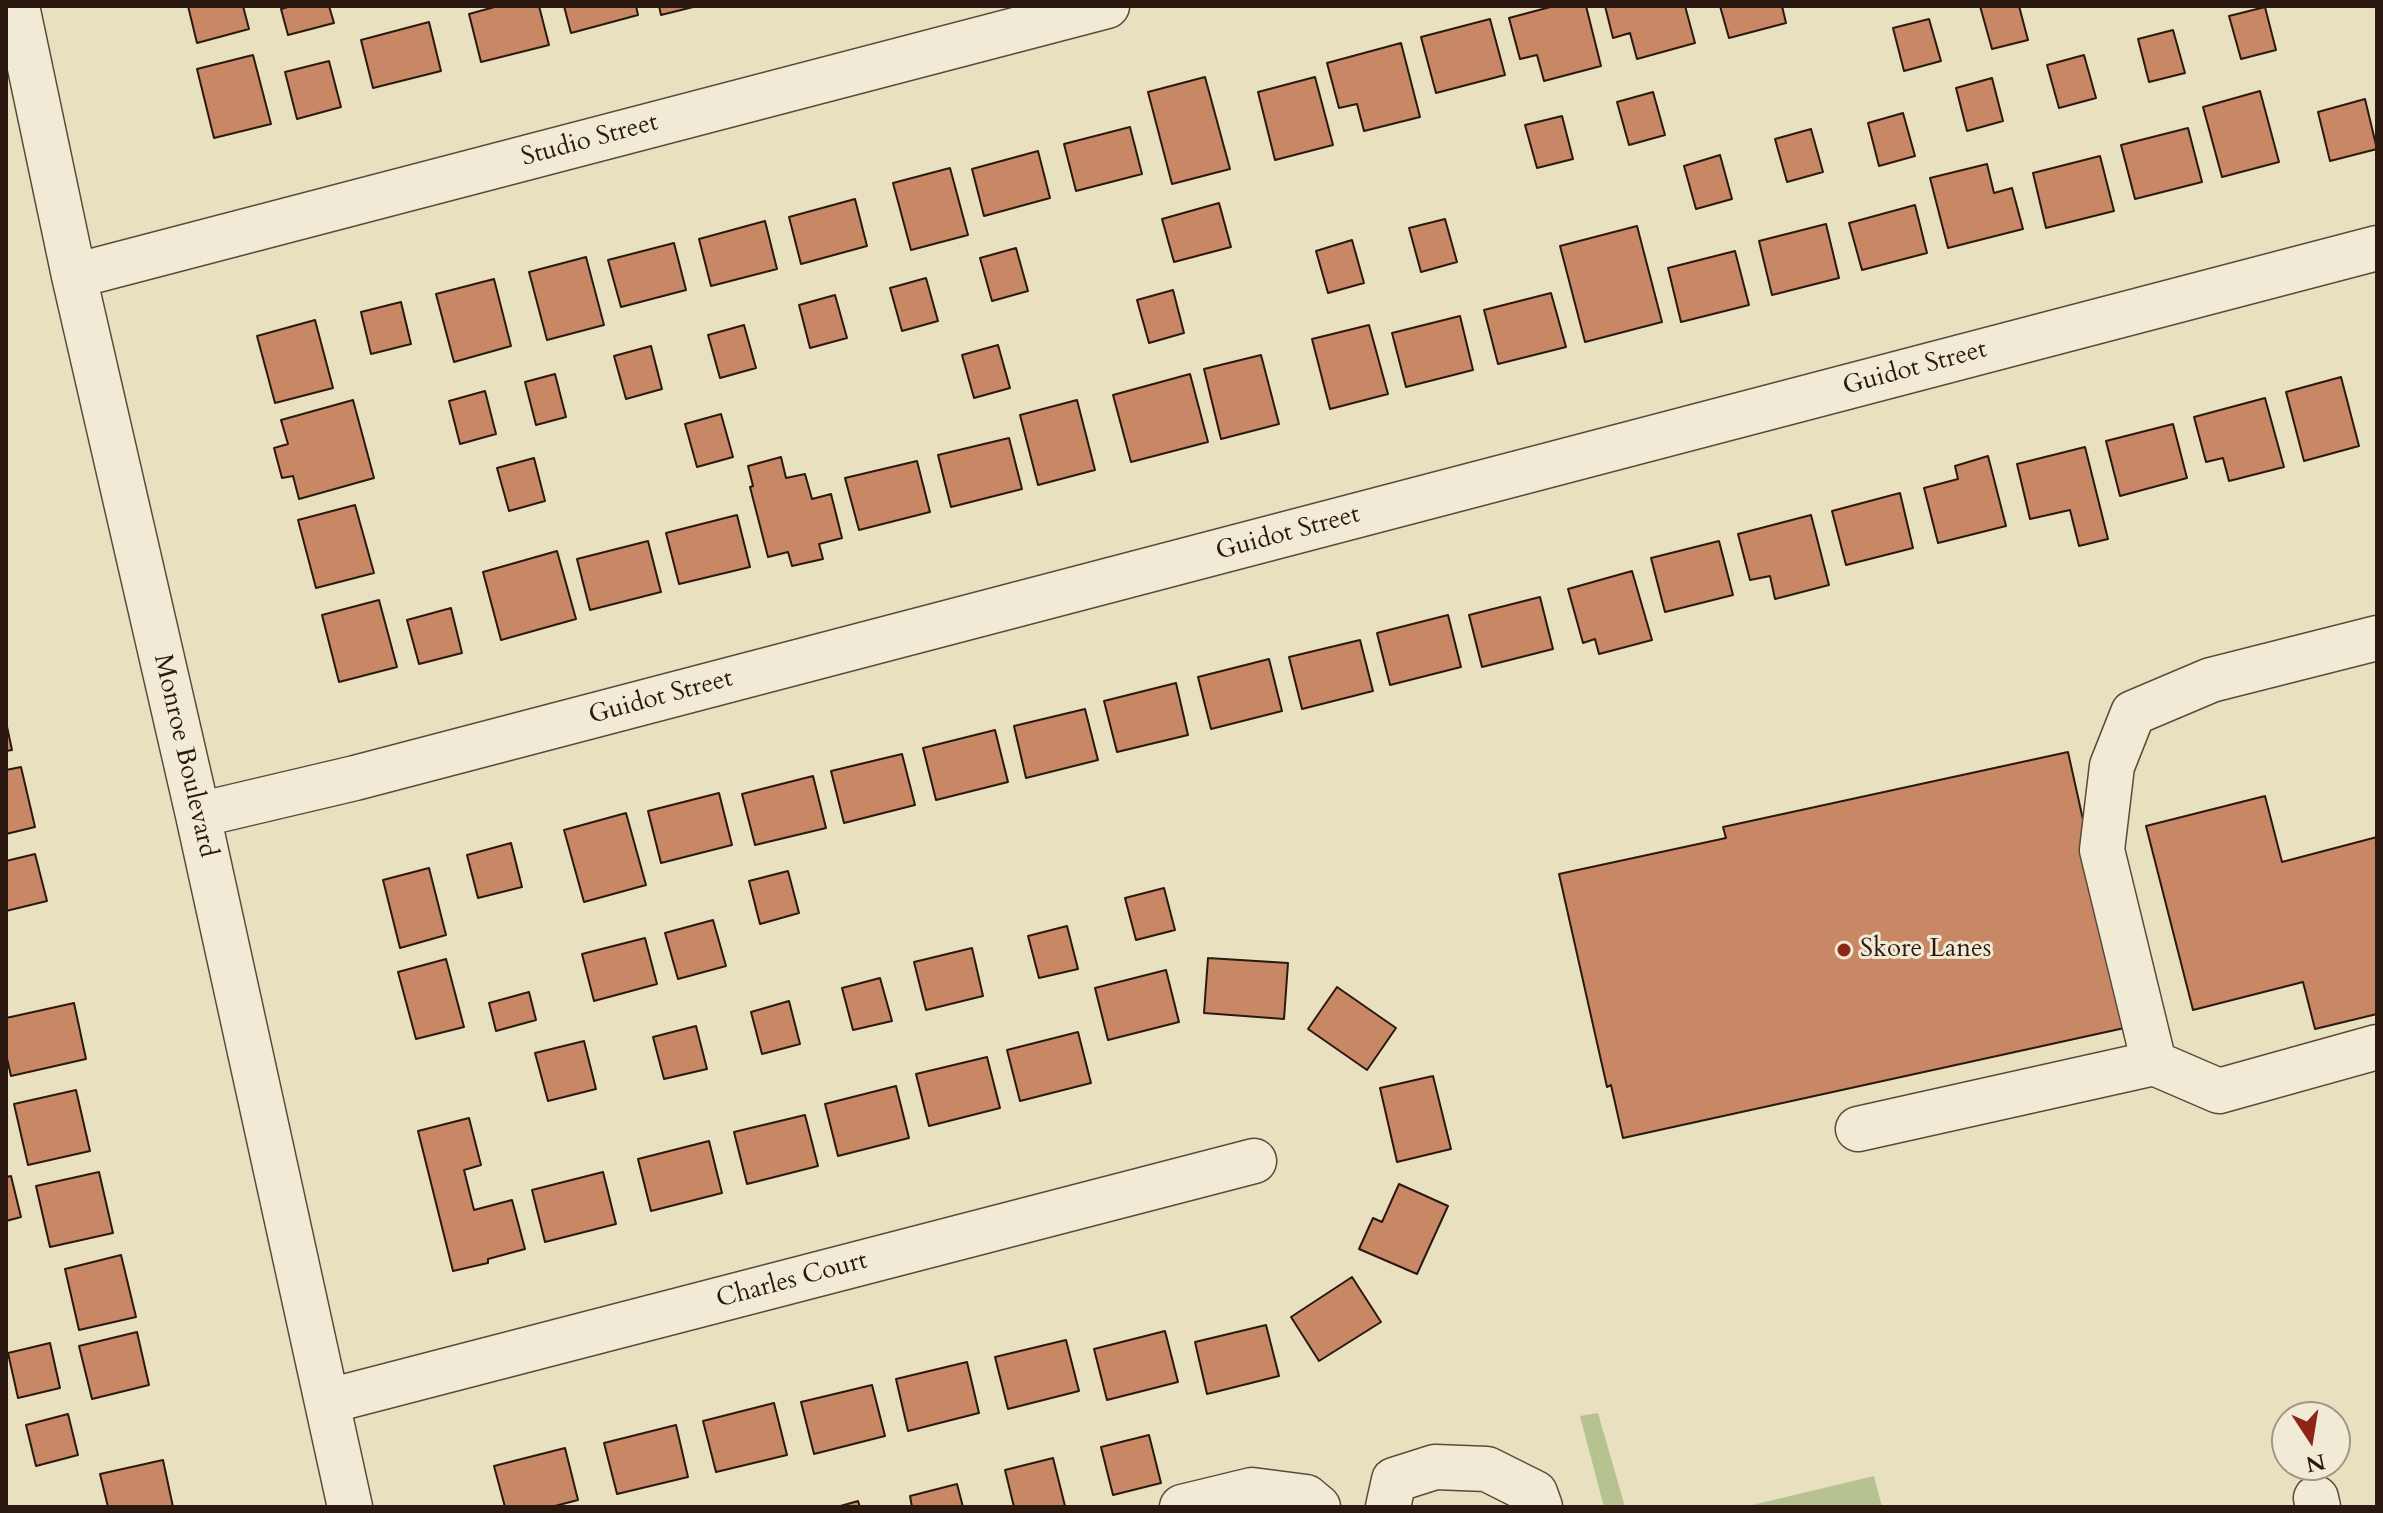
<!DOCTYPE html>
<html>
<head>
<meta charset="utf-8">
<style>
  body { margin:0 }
  #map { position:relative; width:2383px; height:1513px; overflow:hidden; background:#e9e0bf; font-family:Cardo,serif }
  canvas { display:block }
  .frame { position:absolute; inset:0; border:8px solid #2b1811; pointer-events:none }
  .north { position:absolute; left:2271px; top:1401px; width:80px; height:80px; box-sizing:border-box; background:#f1ebd5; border:2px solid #a29787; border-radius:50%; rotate:168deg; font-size:22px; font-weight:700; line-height:32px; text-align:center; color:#2b1811 }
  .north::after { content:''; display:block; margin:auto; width:28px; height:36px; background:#8f2418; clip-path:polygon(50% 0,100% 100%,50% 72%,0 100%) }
</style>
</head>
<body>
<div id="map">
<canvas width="2383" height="1513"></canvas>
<div class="frame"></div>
<div class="north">N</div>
</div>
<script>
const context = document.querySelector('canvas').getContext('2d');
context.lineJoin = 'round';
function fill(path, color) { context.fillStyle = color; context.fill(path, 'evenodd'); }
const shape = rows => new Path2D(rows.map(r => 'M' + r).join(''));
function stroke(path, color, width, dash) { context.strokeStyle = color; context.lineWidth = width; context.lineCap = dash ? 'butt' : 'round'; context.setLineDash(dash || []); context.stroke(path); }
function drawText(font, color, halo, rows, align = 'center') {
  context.font = font + ' Cardo,serif'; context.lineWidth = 6; context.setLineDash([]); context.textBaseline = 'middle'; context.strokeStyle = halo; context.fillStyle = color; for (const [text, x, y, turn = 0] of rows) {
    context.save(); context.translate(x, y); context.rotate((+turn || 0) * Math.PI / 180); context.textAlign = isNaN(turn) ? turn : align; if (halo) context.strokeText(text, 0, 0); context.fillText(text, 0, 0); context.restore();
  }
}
fill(shape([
  [1598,1413,1625,1507,1604,1507,1580,1416],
  [1874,1476,1882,1507,1744,1507]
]), '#b7c291');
const building = shape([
  [188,6,243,6,249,29,197,43,188,6],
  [291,6,329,6,334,23,288,35,281,9,291,6],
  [498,6,539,6,549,45,481,62,469,14,498,6],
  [564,6,636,6,638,15,571,33,564,6],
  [659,6,697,6,661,15,659,6],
  [1554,6,1586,6,1601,66,1544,81,1537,55,1520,59,1509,18,1554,6],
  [1605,6,1685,6,1695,43,1637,59,1630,33,1613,38,1605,6],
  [1720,6,1782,6,1786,23,1729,38,1720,6],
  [1980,6,2019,6,2028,40,1992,49,1980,6],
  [2265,7,2276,50,2241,59,2229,16,2265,7],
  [1490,19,1505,75,1436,93,1421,37,1490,19],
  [1929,19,1941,61,1904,71,1893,28,1929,19],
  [429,22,441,71,373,88,361,40,429,22],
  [2173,30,2185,73,2149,82,2138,39,2173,30],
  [1401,43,1420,117,1364,131,1357,104,1339,108,1327,63,1401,43],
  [253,55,271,124,214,138,197,69,253,55],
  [2084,55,2096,98,2059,108,2047,65,2084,55],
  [329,61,341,107,297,119,285,72,329,61],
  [1205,77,1230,169,1172,184,1148,92,1205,77],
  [1315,77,1333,145,1275,160,1258,92,1315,77],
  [1992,78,2003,121,1967,131,1956,88,1992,78],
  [2260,91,2279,162,2222,177,2203,107,2260,91],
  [1653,92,1665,135,1629,145,1617,102,1653,92],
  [2365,99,2377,149,2330,161,2318,112,2365,99],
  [1903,113,1915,156,1879,166,1868,123,1903,113],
  [1562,116,1573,159,1537,168,1525,125,1562,116],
  [1130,127,1142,174,1076,191,1064,144,1130,127],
  [2188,128,2202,182,2135,199,2121,145,2188,128],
  [1811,129,1823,172,1787,182,1775,139,1811,129],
  [1038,151,1050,198,984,216,972,169,1038,151],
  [1720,155,1732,199,1696,209,1684,166,1720,155],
  [2100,156,2114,211,2046,228,2033,173,2100,156],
  [1987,164,1994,193,2012,188,2023,229,1948,248,1930,178,1987,164],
  [950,168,968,235,911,250,893,183,950,168],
  [855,199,867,246,801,264,789,217,855,199],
  [1219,203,1231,247,1174,262,1162,219,1219,203],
  [1915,205,1927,253,1862,270,1849,223,1915,205],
  [1445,219,1457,262,1421,272,1409,228,1445,219],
  [765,221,777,269,711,286,699,239,765,221],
  [1826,224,1839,278,1772,295,1759,241,1826,224],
  [1637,226,1662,322,1585,342,1560,246,1637,226],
  [1352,240,1364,283,1328,293,1316,251,1352,240],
  [674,243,686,290,621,307,608,260,674,243],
  [1016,248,1028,291,992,301,980,258,1016,248],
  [1735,251,1749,305,1681,322,1668,268,1735,251],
  [586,257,604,325,547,340,529,272,586,257],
  [926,278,938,321,902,331,890,288,926,278],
  [494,279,511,346,454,362,436,294,494,279],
  [1173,290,1184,333,1149,343,1137,300,1173,290],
  [1551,293,1566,347,1498,364,1484,310,1551,293],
  [835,295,847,338,810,348,799,305,835,295],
  [401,302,411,344,371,354,361,312,401,302],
  [1460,316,1473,370,1406,387,1392,333,1460,316],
  [315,320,333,388,275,403,257,336,315,320],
  [744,325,756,368,720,378,708,335,744,325],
  [1369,325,1388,394,1330,409,1312,339,1369,325],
  [998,345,1010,388,974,398,962,355,998,345],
  [651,346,662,389,626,399,614,356,651,346],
  [1261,355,1279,424,1221,439,1204,369,1261,355],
  [555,374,566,417,536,425,525,382,555,374],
  [1190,374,1208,442,1131,462,1113,395,1190,374],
  [2341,377,2359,446,2304,461,2286,392,2341,377],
  [485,391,496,434,460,444,449,401,485,391],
  [2265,398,2284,467,2229,481,2223,458,2206,462,2194,417,2265,398],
  [353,400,374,478,299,499,293,476,282,478,274,448,288,444,281,420,353,400],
  [1077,400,1095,470,1038,485,1020,415,1077,400],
  [721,414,733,457,697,467,685,424,721,414],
  [2173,424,2187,478,2120,496,2106,441,2173,424],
  [1009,438,1022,489,951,507,938,455,1009,438],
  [2085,447,2108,539,2079,546,2070,510,2030,519,2017,464,2085,447],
  [1988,456,2006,526,1938,543,1924,488,1958,479,1955,466,1988,456],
  [781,457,786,478,805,474,812,499,831,494,842,538,819,544,823,559,792,566,788,552,768,557,750,487,753,486,748,466,781,457],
  [534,458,545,501,509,511,497,468,534,458],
  [917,461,930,512,859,530,845,478,917,461],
  [1900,493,1913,548,1846,565,1832,511,1900,493],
  [355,505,374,573,316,588,298,520,355,505],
  [737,515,750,567,679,584,666,533,737,515],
  [1811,515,1829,585,1775,599,1770,576,1750,580,1738,534,1811,515],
  [648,541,661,592,590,610,577,559,648,541],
  [1719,541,1733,595,1665,612,1651,558,1719,541],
  [557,551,576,619,501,640,483,572,557,551],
  [1632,571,1652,640,1599,654,1595,639,1583,643,1568,589,1632,571],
  [1540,597,1553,649,1482,667,1469,615,1540,597],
  [379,600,397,667,339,682,322,615,379,600],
  [451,608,462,653,419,664,407,620,451,608],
  [1448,615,1461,667,1390,685,1377,633,1448,615],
  [1360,640,1373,691,1302,709,1289,657,1360,640],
  [1269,659,1282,711,1211,729,1198,677,1269,659],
  [1176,683,1188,735,1117,752,1104,701,1176,683],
  [1085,709,1098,760,1026,778,1014,726,1085,709],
  [6,722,12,750,6,751,6,722],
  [995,730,1008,782,936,800,923,748,995,730],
  [2068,752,2129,1027,1623,1138,1611,1085,1607,1087,1559,874,1726,838,1723,827,2068,752],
  [902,754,915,805,844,823,831,771,902,754],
  [21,767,35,827,6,834,6,770,21,767],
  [813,776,826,828,755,845,742,794,813,776],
  [719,793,732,845,661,863,648,811,719,793],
  [2265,796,2282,862,2377,837,2377,1014,2315,1029,2303,982,2193,1010,2146,826,2265,796],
  [626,813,646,885,584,902,564,830,626,813],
  [511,843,522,887,478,898,467,855,511,843],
  [35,854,47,901,6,911,6,861,35,854],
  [429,868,446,935,400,948,383,880,429,868],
  [788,871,799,913,760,924,749,881,788,871],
  [1164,888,1175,930,1136,940,1125,898,1164,888],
  [713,920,726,966,678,979,665,933,713,920],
  [1067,926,1078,969,1039,978,1028,936,1067,926],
  [645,938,657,984,594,1001,582,954,645,938],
  [972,948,983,996,926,1010,914,962,972,948],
  [1208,958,1288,963,1284,1019,1204,1013,1208,958],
  [446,959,464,1027,416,1039,398,972,446,959],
  [1166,970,1179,1022,1108,1040,1095,988,1166,970],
  [880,978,892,1021,853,1030,842,988,880,978],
  [1337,987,1396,1028,1367,1070,1308,1029,1337,987],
  [529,992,536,1020,496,1031,489,1003,529,992],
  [789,1001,800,1044,762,1054,751,1012,789,1001],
  [74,1003,86,1059,11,1076,6,1054,6,1018,74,1003],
  [696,1026,707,1069,664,1079,653,1037,696,1026],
  [1078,1032,1091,1083,1020,1101,1007,1050,1078,1032],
  [584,1041,596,1089,548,1101,535,1053,584,1041],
  [987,1057,1000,1108,929,1126,916,1074,987,1057],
  [1433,1076,1451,1149,1397,1162,1380,1088,1433,1076],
  [896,1086,909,1138,838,1156,825,1104,896,1086],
  [76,1090,90,1151,28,1165,14,1104,76,1090],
  [805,1115,818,1166,747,1184,734,1132,805,1115],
  [469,1118,481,1165,464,1170,474,1210,512,1200,525,1249,488,1259,488,1263,453,1271,418,1131,469,1118],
  [709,1141,722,1193,651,1211,638,1159,709,1141],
  [99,1172,113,1233,50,1247,36,1186,99,1172],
  [603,1172,616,1224,545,1242,532,1190,603,1172],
  [11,1176,21,1217,6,1221,6,1177,11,1176],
  [1399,1184,1448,1206,1417,1274,1359,1249,1373,1218,1382,1222,1399,1184],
  [121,1255,136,1317,79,1330,65,1269,121,1255],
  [1352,1277,1381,1322,1319,1361,1291,1317,1352,1277],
  [1266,1325,1279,1376,1207,1394,1195,1342,1266,1325],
  [1165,1331,1178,1382,1107,1400,1094,1349,1165,1331],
  [137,1332,149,1385,92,1399,79,1346,137,1332],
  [1066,1340,1079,1391,1008,1409,995,1357,1066,1340],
  [50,1343,60,1388,18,1398,8,1353,50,1343],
  [967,1362,979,1413,908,1431,896,1379,967,1362],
  [872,1385,885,1436,814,1454,801,1402,872,1385],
  [774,1403,787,1455,716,1472,703,1421,774,1403],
  [68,1414,78,1455,36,1466,26,1425,68,1414],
  [676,1425,688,1477,617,1494,604,1443,676,1425],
  [1149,1435,1161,1483,1113,1495,1101,1447,1149,1435],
  [565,1448,578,1500,551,1507,505,1507,494,1466,565,1448],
  [1053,1458,1065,1506,1014,1507,1005,1470,1053,1458],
  [163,1460,173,1507,108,1507,100,1474,163,1460],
  [957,1484,963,1507,912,1507,910,1496,957,1484],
  [858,1501,860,1507,837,1507,858,1501]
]);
fill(building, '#c88866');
stroke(building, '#2b1811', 2);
const minor = shape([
  [17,6,74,276,198,815,350,1507],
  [74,276,1107,6],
  [198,815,355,778,2377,248],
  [2154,1063,2102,850,2112,766,2133,713,2211,680,2377,638],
  [1858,1129,2154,1063,2219,1091,2377,1047],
  [329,1401,1254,1161],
  [2316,1498,2318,1507],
  [1182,1507,1252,1490,1306,1497,1318,1507],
  [1388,1507,1394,1480,1435,1467,1487,1469,1535,1493,1540,1507]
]);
stroke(minor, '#5a4a3c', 47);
stroke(minor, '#f1ebd5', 44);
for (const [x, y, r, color] of [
  [1844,950,8,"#8f2418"]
]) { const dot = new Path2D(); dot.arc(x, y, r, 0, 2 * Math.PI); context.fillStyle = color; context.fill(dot); stroke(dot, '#f1ebd5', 3); }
drawText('26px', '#2b1811', '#f1ebd5', [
  ["Studio Street",590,141,-15],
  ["Guidot Street",1915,369,-15],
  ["Guidot Street",1288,534,-15],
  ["Guidot Street",661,698,-15],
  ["Monroe Boulevard",184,756,77],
  ["Charles Court",792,1281,-15]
]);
drawText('26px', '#2b1811', '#f1ebd5', [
  ["Skore Lanes",1860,950]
], 'left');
</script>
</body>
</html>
